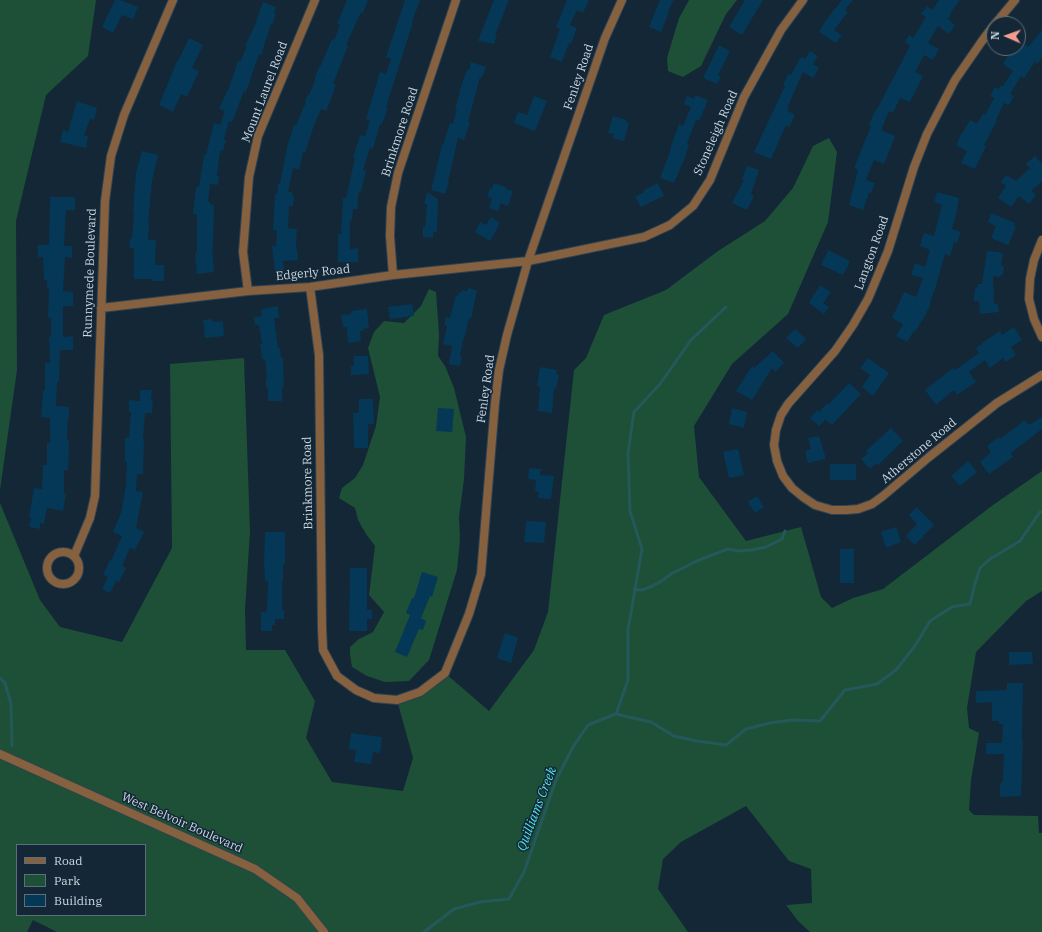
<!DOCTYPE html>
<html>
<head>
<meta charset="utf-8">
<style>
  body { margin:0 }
  #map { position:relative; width:1042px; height:932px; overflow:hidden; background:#132736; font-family:"IBM Plex Serif",serif }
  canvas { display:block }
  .legend { position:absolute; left:16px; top:844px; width:130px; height:72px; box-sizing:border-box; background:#132736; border:1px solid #5d6e7b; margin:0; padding:5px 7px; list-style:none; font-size:12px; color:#ccd9e3 }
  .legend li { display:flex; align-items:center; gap:8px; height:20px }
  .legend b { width:20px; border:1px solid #5d6e7b }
  .north { position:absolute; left:986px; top:16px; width:40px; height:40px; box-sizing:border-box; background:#132736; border:1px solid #5d6e7b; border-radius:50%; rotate:272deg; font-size:11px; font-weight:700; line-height:16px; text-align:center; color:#ccd9e3 }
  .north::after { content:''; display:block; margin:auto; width:14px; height:18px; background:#f59c91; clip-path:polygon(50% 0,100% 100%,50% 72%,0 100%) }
</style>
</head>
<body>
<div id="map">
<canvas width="1042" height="932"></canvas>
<ul class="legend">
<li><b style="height:5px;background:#86613f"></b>Road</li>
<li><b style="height:11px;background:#1d5037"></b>Park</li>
<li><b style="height:11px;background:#053856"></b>Building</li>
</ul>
<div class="north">N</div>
</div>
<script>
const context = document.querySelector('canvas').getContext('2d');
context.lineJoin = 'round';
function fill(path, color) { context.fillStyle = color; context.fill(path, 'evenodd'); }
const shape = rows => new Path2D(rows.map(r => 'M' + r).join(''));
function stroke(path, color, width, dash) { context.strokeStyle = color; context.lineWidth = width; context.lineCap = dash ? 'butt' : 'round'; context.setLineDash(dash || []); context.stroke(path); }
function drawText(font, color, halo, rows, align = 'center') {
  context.font = font + ' "IBM Plex Serif",serif'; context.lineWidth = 3; context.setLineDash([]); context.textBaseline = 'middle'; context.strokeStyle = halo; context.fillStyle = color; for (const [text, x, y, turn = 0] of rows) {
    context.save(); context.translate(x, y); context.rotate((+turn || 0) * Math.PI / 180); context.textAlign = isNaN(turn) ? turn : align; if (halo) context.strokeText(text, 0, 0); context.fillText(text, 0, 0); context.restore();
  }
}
fill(shape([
  [0,0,96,0,88,56,46,95,16,221,17,370,0,490],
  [689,0,737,0,726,14,701,66,683,77,668,71,667,58,679,18],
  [829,138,837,152,828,222,788,314,732,364,694,426,699,477,746,541,801,527,821,597,832,608,853,598,883,589,993,505,1042,471,1042,591,1026,601,976,652,967,708,969,728,979,733,971,780,969,810,974,815,1038,816,1039,833,1042,833,1042,932,810,932,798,921,786,905,812,903,811,869,789,861,746,806,681,842,663,859,658,889,688,932,57,932,33,920,27,932,0,932,0,503,40,600,60,627,122,642,172,548,170,364,244,358,250,531,245,610,246,650,285,650,315,701,306,738,332,782,403,791,413,758,397,700,420,692,445,673,489,711,534,650,548,612,574,370,586,358,604,315,666,290,718,251,765,221,793,188,813,146],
  [17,845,145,845,145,915,17,915],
  [429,289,436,292,439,334,438,356,445,366,454,388,466,437,464,479,459,517,460,540,457,570,429,660,409,681,385,682,367,676,352,667,350,654,350,647,359,639,373,632,384,612,369,595,375,546,366,534,358,520,355,508,339,498,342,488,355,478,363,465,376,426,380,397,368,348,374,332,384,321,404,323,421,306]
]), '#1d5037');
stroke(shape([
  [634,589,642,590,650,587,660,582,671,574,699,560,728,549,738,551,752,550,766,547,782,539,785,531],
  [0,678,5,683,11,704,12,746],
  [616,714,628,680,628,630,642,549,630,511,628,453,634,412,660,384,691,340,726,307],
  [424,932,454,909,480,902,509,899,524,872,556,780,573,747,588,725,616,714,651,722,674,736,697,741,726,745,746,729,770,723,792,720,820,721,845,690,877,684,896,670,915,646,930,621,952,607,970,604,974,587,980,568,990,559,1020,541,1040,512,1042,512]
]), '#24585a', 3);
fill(shape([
  [115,0,120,0,138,7,133,19,122,15,113,33,102,27],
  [347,0,368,0,363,13,361,12,346,45,348,46,333,84,336,85,329,104,326,111,321,109,313,128,305,153,303,152,299,170,293,168,288,192,292,192,292,195,294,196,293,206,289,206,288,228,297,229,296,249,297,249,298,260,283,261,284,270,275,271,272,246,276,246,277,231,273,230,275,194,277,194,278,184,280,184,287,147,294,125,296,125,306,102,305,101,308,94,309,95,315,81,315,77,319,67,320,67,332,39,334,40,340,25,337,24],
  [405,0,420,0,412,22,413,22,386,107,388,108,382,124,380,124,373,149,370,148,363,170,366,171,361,191,359,191,357,209,353,209,352,221,350,220,350,249,358,248,358,262,338,262,338,234,341,234,343,198,346,198,355,158,353,158,360,135,365,136,370,121,366,119,380,72,386,74,391,59,386,57],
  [494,0,509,0,495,35,497,36,494,44,478,41],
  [567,0,589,0,583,13,577,10,570,25,577,28,571,44,569,43,562,62,550,57,560,29,556,27],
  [660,0,674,0,668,11,669,12,661,32,649,27],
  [745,0,763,0,742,35,729,27],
  [842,0,853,0,845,10,848,12,834,30,842,35,836,43,819,32,826,20],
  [939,0,960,0,950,13,951,14,948,19,955,25,949,34,938,26,928,43,939,49,933,60,924,55,915,72,923,76,910,102,900,98,893,113,889,111,881,130,895,136,884,164,874,160,866,180,875,183,871,193,869,193,863,210,849,205,858,170,854,168,871,126,869,125,875,111,876,111,910,46,905,42,909,35,913,38,915,35,926,17,921,14,927,6,932,10],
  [263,2,276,7,274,13,276,14,272,25,271,24,261,55,259,54,246,92,244,91,232,122,229,121,224,139,226,140,223,151,220,151,217,176,219,176,218,185,210,184,208,202,210,202,210,204,214,205,213,247,212,247,214,272,197,274,195,253,197,253,197,214,193,214,196,187,199,187,204,155,206,155,214,123,220,125,225,111,219,109,227,91,228,91,238,61,240,62,247,46,245,46,257,21,256,21],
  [1042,30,1042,58,1037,64,1035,62,1024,78,1021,76,1010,94,1014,96,1009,105,1004,103,996,120,997,121,984,145,986,146,975,169,961,163,967,151,956,145,961,134,962,134,970,120,977,124,983,114,985,115,994,98,990,96,995,87,999,89,1000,86,1002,87,1013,71,1003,64,1013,48,1018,48,1018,39,1028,47],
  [189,38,203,45,192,68,199,71,187,97,181,94,173,112,159,105,177,61,178,61],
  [719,45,730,51,718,75,721,76,717,84,703,78],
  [810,51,818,56,813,64,819,68,813,78,803,72,787,108,789,108,788,111,795,115,789,127,786,125,771,159,754,152,785,86,783,85,788,74,791,75,801,57,805,59],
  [471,62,486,67,482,78,480,77,468,122,470,122,464,140,458,138,448,182,449,182,445,194,431,190,442,145,443,145,450,123,453,124,457,109,455,108,460,93,459,92,467,70,469,70],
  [695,95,708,100,699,121,696,120,687,144,689,145,684,160,674,183,660,178,671,149,670,149,679,124,683,126,691,107,684,104,687,96,694,99],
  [534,96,547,101,535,131,514,123,518,112,527,115],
  [77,101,97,108,94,120,90,119,84,135,88,136,86,148,60,142,63,130,68,132],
  [613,116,626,120,626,122,629,123,624,141,613,138,614,134,608,133],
  [142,151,158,155,152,181,148,224,149,224,148,240,156,240,155,265,164,265,164,281,153,281,153,279,134,279,134,248,129,248,130,238,132,239,134,212,133,212,136,173],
  [1035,156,1042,164,1042,181,1031,191,1036,195,1029,204,1019,196,1011,207,998,198,1006,186,1001,182,1006,175,1016,181,1030,168,1026,164],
  [747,166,759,170,751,194,754,196,747,210,732,203,744,180,742,179],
  [494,183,506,187,506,189,513,191,508,206,501,203,498,211,489,208,492,198,487,197,490,188,492,189],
  [658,183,664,196,641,207,635,197,644,192,644,190],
  [427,192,438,199,437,232,433,232,433,238,423,237,423,227,425,227,427,204,424,203],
  [937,192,959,198,957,207,958,207,952,229,961,232,957,243,954,242,950,256,945,254,935,289,930,302,931,303,926,314,915,332,914,331,907,342,896,336,903,324,892,318,904,292,916,297,923,278,911,275,915,263,925,267,930,250,920,246,924,233,934,236,938,220,942,205,934,202],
  [50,197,75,197,75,210,66,210,64,246,72,246,72,258,65,257,63,291,73,292,73,306,63,306,63,337,73,336,73,350,60,350,59,382,57,382,56,406,69,407,69,418,68,418,67,440,69,440,68,470,64,470,64,493,66,493,63,511,47,508,44,524,40,523,40,529,29,527,31,517,29,517,34,488,42,489,43,465,47,465,47,443,50,443,50,418,41,417,43,391,45,391,45,363,50,363,49,337,51,337,51,318,48,318,49,287,47,287,47,280,44,280,43,257,38,257,38,245,49,245],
  [991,213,1015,223,1014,226,1016,227,1008,245,991,238,996,226,988,222],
  [491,217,500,223,490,241,475,232,480,222,486,225],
  [828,250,850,261,843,275,821,265],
  [987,251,1003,253,1001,266,1004,266,1003,276,1000,275,1000,277,993,276,994,304,998,303,999,312,980,314,979,301,974,301,974,293,975,293,975,287,978,287,978,284,982,284],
  [820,285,831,292,823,303,829,307,824,314,809,303],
  [468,288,477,290,471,319,469,318,464,339,463,339,460,357,462,357,460,366,449,364,452,346,443,344,447,326,444,325,446,317,450,318,456,295,458,296,459,292,462,293,462,290,467,291],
  [412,304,414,316,390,319,388,307],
  [278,306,279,318,274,318,278,348,280,348,281,358,283,358,284,387,282,387,282,401,268,401,268,388,266,387,266,378,267,378,265,359,262,359,260,344,262,344,259,325,255,325,254,317,262,316,261,309],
  [367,309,369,328,363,329,363,331,360,331,361,341,348,343,347,327,343,327,341,315,351,314,351,311],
  [212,319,213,322,223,321,224,336,205,338,203,320],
  [1014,327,1022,340,1011,347,1016,355,1006,362,1003,358,990,368,985,360,969,372,976,382,957,395,954,390,936,405,925,390,953,368,955,370,979,353,976,348,982,344,982,343,1000,331,1002,335],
  [795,329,806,339,798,348,786,338],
  [773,351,784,363,775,372,772,368,752,400,736,391,752,366,754,368],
  [354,356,368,356,369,374,351,375,351,366,354,366],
  [868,358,889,373,873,396,862,387,870,375,860,368],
  [540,367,557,370,556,374,559,375,556,389,554,388,552,413,538,411,540,387,537,386],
  [849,383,861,394,832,425,825,420,819,426,810,418,817,410,819,412,827,403,828,405],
  [140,390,152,390,151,401,153,401,152,413,145,413,143,439,144,439,143,474,137,474,136,491,143,492,136,528,144,532,135,550,130,548,122,566,126,568,119,582,116,581,110,593,102,589,108,577,103,575,110,560,111,561,122,536,113,532,121,513,126,486,127,462,125,462,125,438,129,438,131,412,129,412,129,400,140,401],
  [359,399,373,399,374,424,368,424,368,448,354,448,353,413,359,413],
  [438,408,454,409,452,432,436,431],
  [732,408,747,412,744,428,729,424],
  [1042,417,1042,429,1011,453,1013,457,989,474,980,462,991,452,987,446,999,437,1000,439,1025,420,1029,425],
  [891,428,903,441,878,465,876,463,870,469,861,459,868,453,866,451],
  [819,436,826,459,808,463,805,451,811,449,808,438],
  [738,449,744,475,729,478,723,452],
  [968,461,977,472,960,486,951,476],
  [830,464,856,464,856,480,830,480],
  [529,468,541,469,540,475,554,476,551,499,538,498,539,492,535,491,536,480,528,479],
  [757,496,764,507,755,513,748,502],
  [917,507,934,525,915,545,906,536,917,524,909,515],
  [526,521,546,522,544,543,524,542],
  [896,527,901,542,886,548,881,532],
  [265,532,285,532,285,564,283,564,283,581,282,581,282,610,284,610,284,619,275,619,275,625,272,625,272,631,261,631,261,612,266,612,266,610,267,610,268,581,265,581,264,563],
  [840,549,854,549,854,583,840,583],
  [350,568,367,568,367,610,372,610,372,619,367,619,367,631,349,631],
  [422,572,438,577,432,597,430,596,421,618,426,621,423,630,419,629,407,657,395,652,410,615,406,613,412,598,414,598],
  [505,633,518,638,511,663,497,658],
  [1009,652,1032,652,1033,664,1009,665],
  [1007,683,1023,683,1022,739,1023,739,1021,796,1000,797,1000,785,1001,785,1001,782,1003,782,1004,754,986,754,986,743,1002,743,1003,724,999,724,999,721,992,721,992,702,976,703,976,691,1007,690],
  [351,733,382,737,380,753,373,752,371,764,354,762,356,750,349,749]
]), '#053856');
const minor = shape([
  [995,24,1015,0],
  [994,25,982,41,955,80,927,134,914,167,888,251,868,299,853,325,835,351,788,404,781,415,776,430,774,445,777,461,783,476,792,488,803,497,815,505,832,510,846,510,858,509,872,504,883,496,929,457,997,403,1042,375],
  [1042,240,1034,260,1030,279,1029,299,1034,319,1042,337],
  [393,275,390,236,391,207,398,173,456,0],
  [310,287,319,355,322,628,323,650,337,676,356,690,374,698,397,700,420,692,445,673,469,614,481,574,495,403,499,370,507,335,528,261,605,38,622,0],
  [248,291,243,252,249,177,258,136,315,0],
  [101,308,248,291,310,287,393,275,528,261,644,237,670,225,693,206,710,180,744,97,781,30,803,0],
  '47 568a16 16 0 1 1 32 0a16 16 0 1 1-32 0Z',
  [74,556,90,518,95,496,105,201,111,156,124,115,173,0]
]);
const tertiary = shape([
  [0,754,255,869,297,898,324,932]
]);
stroke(minor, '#314352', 10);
stroke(tertiary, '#314352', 10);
stroke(minor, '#86613f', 8);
stroke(tertiary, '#86613f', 8);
drawText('12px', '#ccd9e3', '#132736', [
  ["Fenley Road",579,77,-71],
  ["Mount Laurel Road",265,92,-69],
  ["Brinkmore Road",400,132,-72],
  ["Stoneleigh Road",716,133,-66],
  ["Langton Road",872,253,-70],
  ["Runnymede Boulevard",90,273,-88],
  ["Edgerly Road",313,273,-6],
  ["Fenley Road",486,389,-82],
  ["Atherstone Road",919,451,-40],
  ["Brinkmore Road",308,483,-91],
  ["West Belvoir Boulevard",182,823,24]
]);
drawText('italic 13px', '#51e2e9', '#132736', [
  ["Quilliams Creek",537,809,-69]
]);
</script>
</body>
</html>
